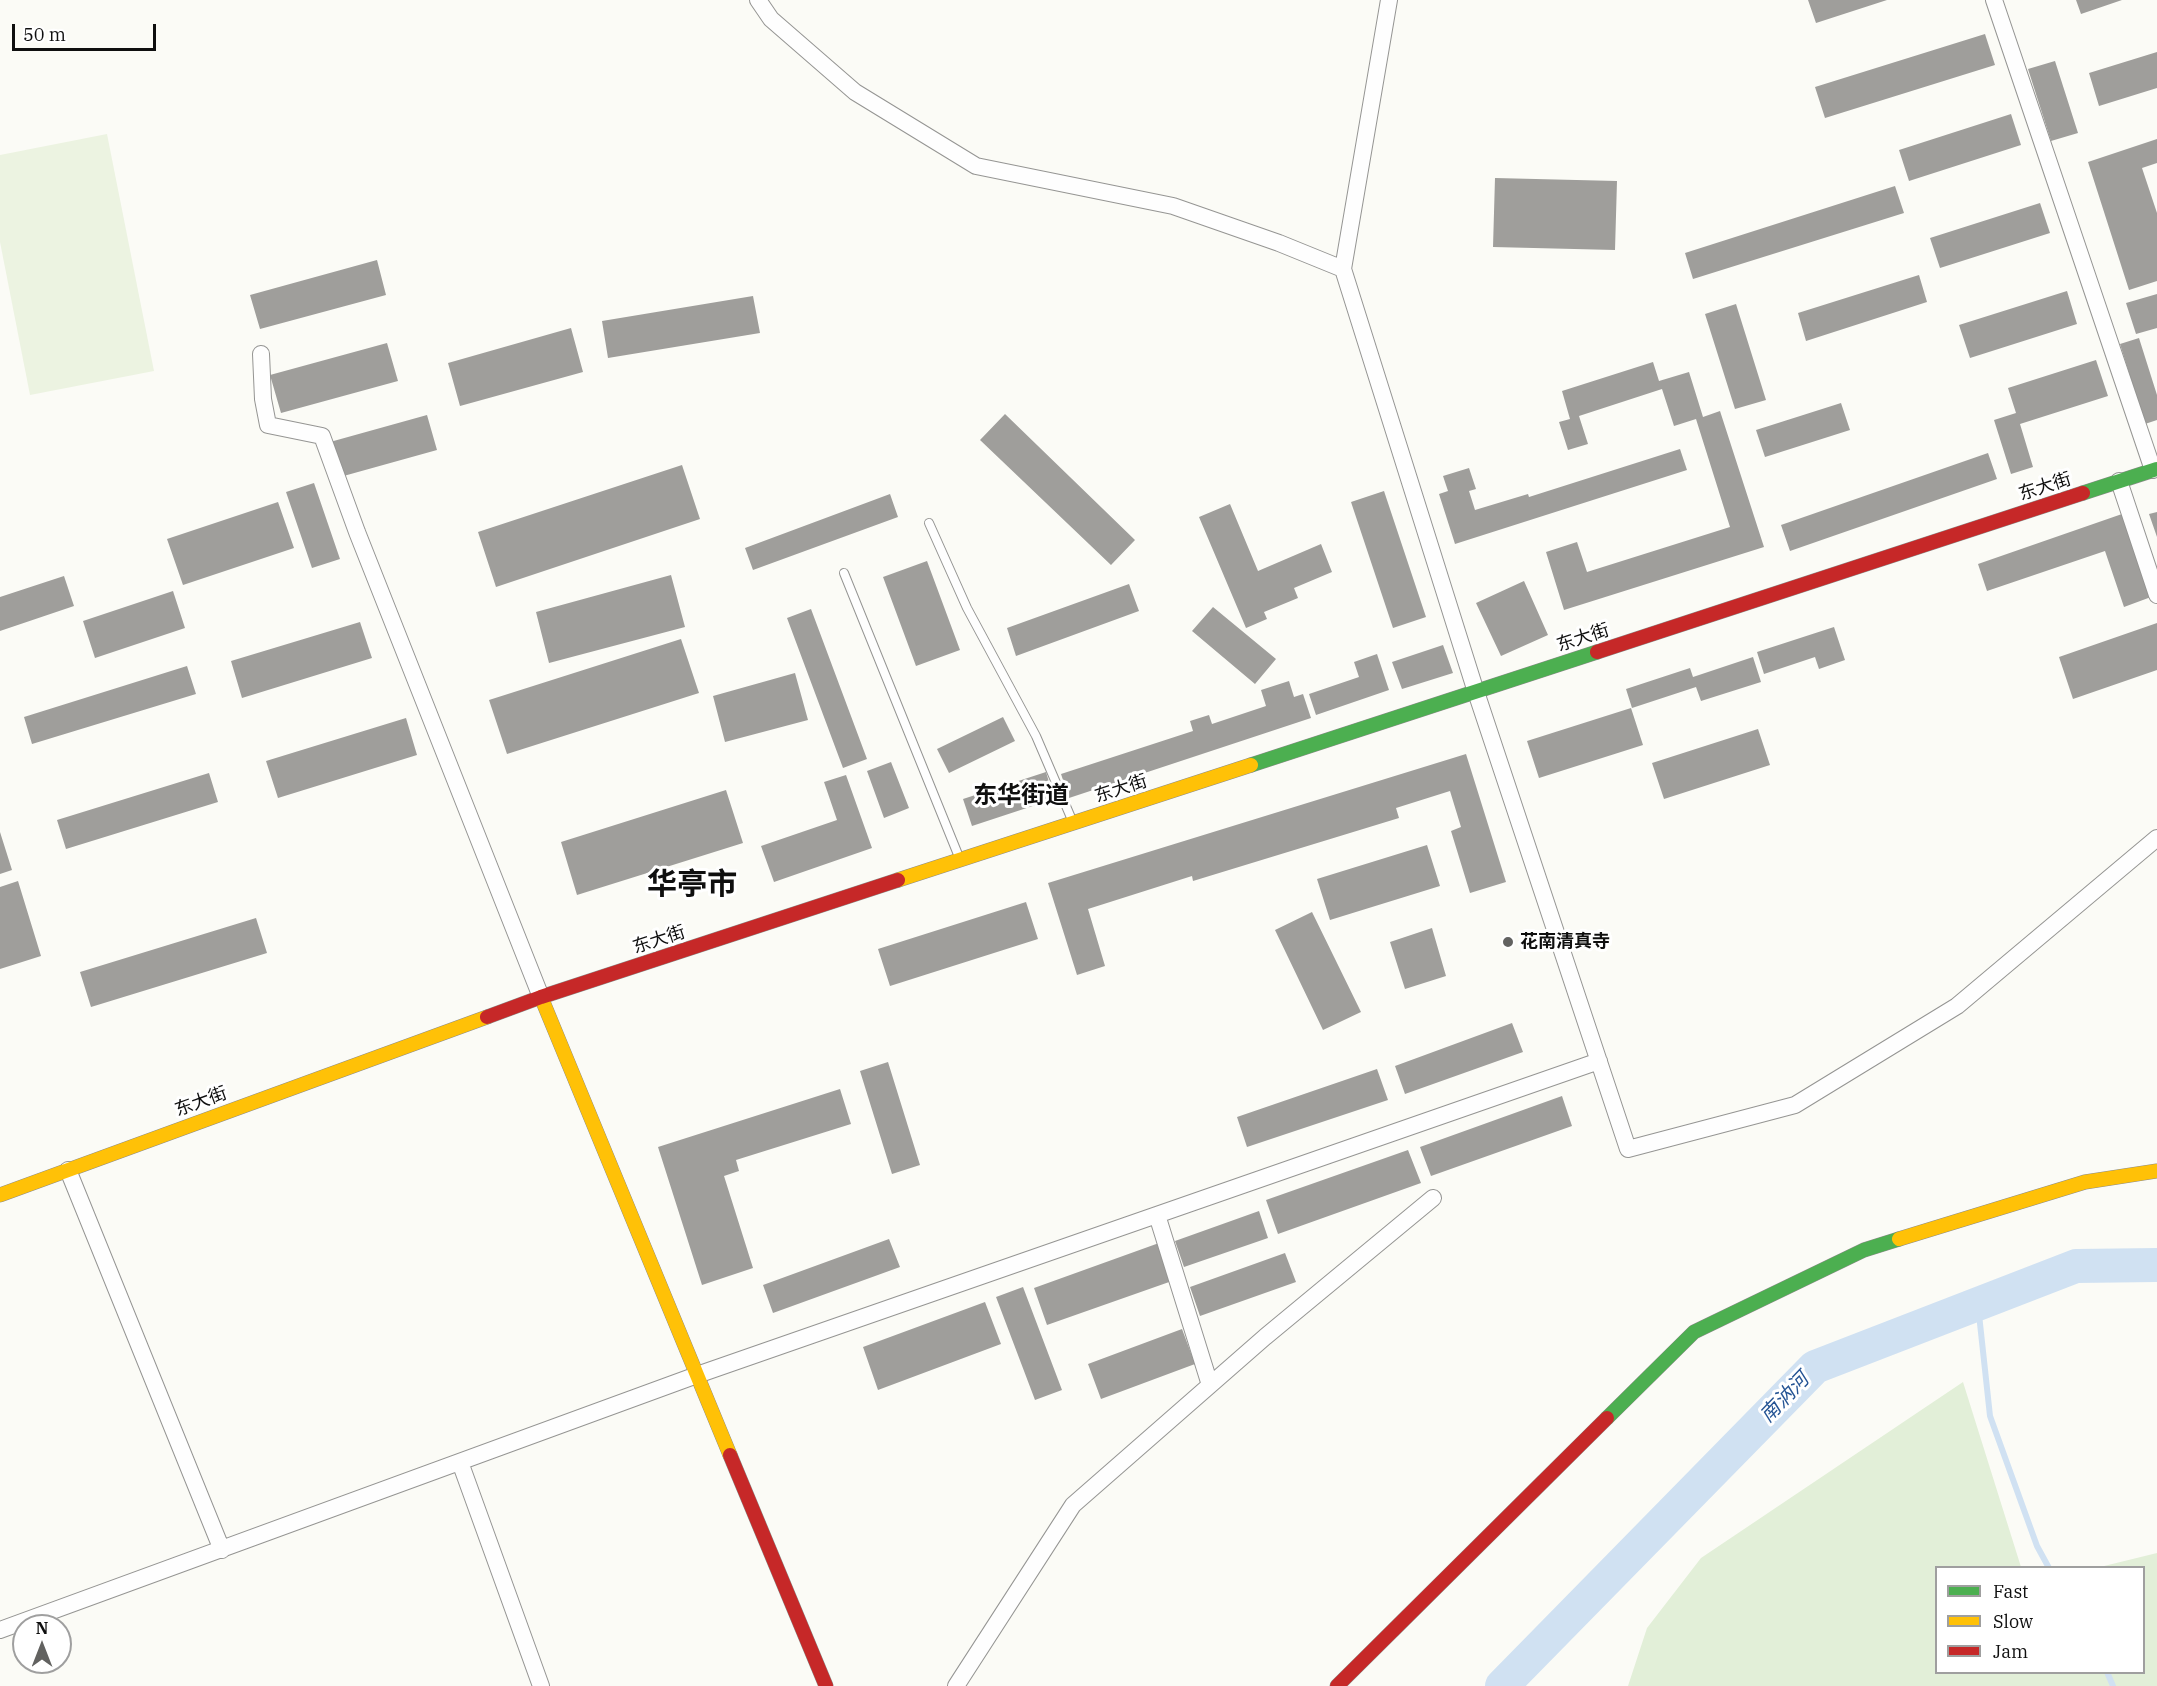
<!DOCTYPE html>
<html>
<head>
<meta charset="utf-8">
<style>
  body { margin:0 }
  #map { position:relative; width:2157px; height:1686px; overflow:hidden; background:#fbfbf6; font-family:"IBM Plex Serif",serif }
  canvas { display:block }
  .legend { position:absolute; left:1935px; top:1566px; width:210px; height:108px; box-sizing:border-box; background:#fff; border:2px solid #9f9f9f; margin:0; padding:8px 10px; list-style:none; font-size:18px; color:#0f0f0f }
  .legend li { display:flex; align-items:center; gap:12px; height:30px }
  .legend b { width:30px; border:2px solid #9f9f9f }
  .north { position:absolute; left:12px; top:1614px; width:60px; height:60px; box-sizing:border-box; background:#fff; border:2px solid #9f9f9f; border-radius:50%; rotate:0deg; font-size:16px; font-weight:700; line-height:24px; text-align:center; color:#0f0f0f }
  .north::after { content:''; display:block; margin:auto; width:21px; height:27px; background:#626260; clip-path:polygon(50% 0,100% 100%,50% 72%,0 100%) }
  .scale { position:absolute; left:12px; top:24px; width:144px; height:27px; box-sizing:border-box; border:3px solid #0f0f0f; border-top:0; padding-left:8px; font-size:18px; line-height:21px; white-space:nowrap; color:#0f0f0f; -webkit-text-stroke:4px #fff; paint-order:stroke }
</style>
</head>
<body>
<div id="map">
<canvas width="2157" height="1686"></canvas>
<ul class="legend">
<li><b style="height:8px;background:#4caf50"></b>Fast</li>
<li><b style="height:8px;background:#ffc107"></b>Slow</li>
<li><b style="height:8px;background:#c62828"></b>Jam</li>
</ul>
<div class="north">N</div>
<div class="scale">50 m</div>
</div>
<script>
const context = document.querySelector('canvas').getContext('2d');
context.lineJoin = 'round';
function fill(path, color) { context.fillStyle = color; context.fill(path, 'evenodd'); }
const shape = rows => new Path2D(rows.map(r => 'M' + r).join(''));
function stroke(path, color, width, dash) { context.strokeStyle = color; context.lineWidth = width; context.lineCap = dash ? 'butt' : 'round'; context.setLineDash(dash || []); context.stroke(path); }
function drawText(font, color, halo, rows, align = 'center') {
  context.font = font + ' "IBM Plex Serif","Noto Sans SC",serif'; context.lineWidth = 6; context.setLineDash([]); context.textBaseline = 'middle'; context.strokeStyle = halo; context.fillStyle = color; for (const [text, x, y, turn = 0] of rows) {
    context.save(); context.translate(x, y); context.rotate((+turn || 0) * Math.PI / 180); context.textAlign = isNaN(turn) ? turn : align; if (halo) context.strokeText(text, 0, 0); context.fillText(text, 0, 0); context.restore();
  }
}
fill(shape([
  [1963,1382,2021,1567,1936,1568,1936,1672,2144,1672,2144,1568,2100,1567,2157,1553,2157,1686,1628,1686,1647,1628,1701,1558]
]), '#e2efd8');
fill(shape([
  [107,134,154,371,30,395,0,242,0,155]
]), '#ecf3e1');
stroke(shape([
  [1978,1305,1990,1416,2037,1546,2049,1568],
  [2107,1672,2113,1686]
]), '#d0e1f2', 6);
stroke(shape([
  [1502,1686,1815,1367,2076,1266,2157,1265]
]), '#d0e1f2', 34);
fill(shape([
  [1808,0,1887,0,1816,23],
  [2076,0,2122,0,2081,14],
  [1985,34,1995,65,1825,118,1815,87],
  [2157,52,2157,88,2099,106,2089,73],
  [2055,61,2078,133,2051,141,2028,69],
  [2011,114,2021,145,1909,181,1899,150],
  [2157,139,2157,163,2142,168,2157,213,2157,281,2129,290,2088,162],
  [1495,178,1617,181,1615,250,1493,247],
  [1895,186,1904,213,1693,279,1685,253],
  [2040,203,2050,233,1940,268,1930,238],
  [377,260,386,295,260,329,250,295],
  [1919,275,1927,302,1806,341,1798,313],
  [2067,291,2077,324,1970,358,1959,325],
  [2157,294,2157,328,2136,334,2126,303],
  [753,296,760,333,608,358,602,321],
  [1736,304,1766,400,1735,409,1705,314],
  [571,328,583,372,460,406,448,363],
  [2139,338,2157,395,2157,420,2145,424,2120,344],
  [387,343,398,381,281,413,270,375],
  [2096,360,2108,396,2020,424,2033,467,2011,474,1994,420,2016,413,2008,388],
  [1653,362,1659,381,1689,372,1703,417,1720,411,1764,547,1564,610,1546,552,1577,542,1587,572,1730,527,1696,419,1674,426,1662,389,1579,416,1588,444,1568,450,1559,422,1570,419,1562,391],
  [1841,403,1850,430,1765,457,1756,430],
  [1005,414,1135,540,1111,565,980,440],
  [427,415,437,450,340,477,330,442],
  [1680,449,1687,470,1455,544,1439,494,1448,491,1443,476,1469,468,1476,489,1469,491,1475,510,1528,494,1529,497],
  [1988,453,1997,479,1790,551,1781,525],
  [682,465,700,519,496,587,478,532],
  [314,483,340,559,312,568,286,492],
  [1384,491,1426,617,1393,628,1351,502],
  [890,494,898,517,753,570,745,548],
  [278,502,294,548,183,585,167,539],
  [1230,504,1258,571,1321,544,1332,572,1294,588,1298,598,1264,612,1267,619,1246,628,1199,517],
  [2157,512,2157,537,2149,514],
  [2122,514,2151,597,2124,607,2105,551,1987,591,1978,564],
  [927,561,960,650,916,666,883,577],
  [671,575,685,627,549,663,536,612],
  [64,576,74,606,0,631,0,597],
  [1524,581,1548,635,1501,656,1476,603],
  [1129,584,1139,611,1016,656,1007,628],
  [173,591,185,628,95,658,83,621],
  [1213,607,1276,659,1255,684,1192,631],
  [811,609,867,759,843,768,787,618],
  [360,622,372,658,242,698,231,661],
  [2157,623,2157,670,2073,699,2059,657],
  [1834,627,1845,660,1819,669,1815,657,1764,674,1757,652],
  [681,639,699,693,507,754,489,700],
  [1443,645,1453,673,1402,689,1392,662],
  [1377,654,1389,690,1316,715,1309,694,1359,677,1354,662],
  [1753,657,1761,682,1701,701,1696,687,1632,708,1626,689,1690,668,1693,677],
  [187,666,196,694,32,744,24,717],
  [795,673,808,720,725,742,713,696],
  [1289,681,1294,697,1303,694,1311,718,1069,798,1061,774,1193,731,1190,721,1209,715,1212,724,1266,706,1261,690],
  [1631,708,1643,745,1539,778,1527,741],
  [1003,717,1015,741,949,773,937,749],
  [406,718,417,755,278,798,266,761],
  [1758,729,1770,765,1664,799,1652,763],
  [1466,754,1506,882,1470,893,1451,831,1461,827,1450,791,1396,808,1399,818,1193,881,1192,876,1088,909,1105,966,1077,975,1048,883],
  [891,762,909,808,884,818,867,771],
  [1046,772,1054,799,972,826,963,799],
  [209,773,218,802,66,849,57,820],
  [846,775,872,848,774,882,761,846,837,820,824,782],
  [726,790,743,843,577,895,561,842],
  [0,832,12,870,0,874],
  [1427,845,1440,886,1330,920,1317,879],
  [18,881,41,956,0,969,0,887],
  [1026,902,1038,939,890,986,878,949],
  [1312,912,1361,1012,1323,1030,1275,930],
  [256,918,267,953,91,1007,80,972],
  [1432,928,1446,976,1405,989,1390,942],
  [1512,1023,1523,1052,1405,1094,1395,1066],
  [888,1062,920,1165,892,1174,860,1071],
  [1377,1069,1388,1100,1247,1147,1237,1117],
  [840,1089,851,1124,736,1160,739,1171,724,1176,753,1268,702,1285,658,1147],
  [1562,1096,1572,1126,1431,1176,1420,1147],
  [1408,1150,1421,1183,1278,1234,1266,1200],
  [1259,1211,1268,1238,1184,1267,1175,1241],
  [889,1239,900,1267,773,1313,763,1285],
  [1159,1243,1172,1281,1047,1325,1034,1288],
  [1285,1253,1296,1282,1200,1316,1190,1287],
  [1023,1287,1062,1390,1035,1400,996,1297],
  [985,1302,1001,1344,878,1390,863,1347],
  [1182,1329,1195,1364,1101,1399,1088,1364]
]), '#9f9e9b');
const lane = shape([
  [929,523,967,608,1036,736,1072,820],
  [844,573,959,857]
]);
const street = shape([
  [758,0,771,19,855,92,976,166,1173,206,1279,243,1343,269],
  [1389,0,1343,269,1476,692,1628,1149,1795,1105,1957,1006,2157,838],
  [1994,0,2153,470],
  [261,354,263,399,268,425,322,436,357,532,541,997],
  [2119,481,2157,595],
  [68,1170,222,1550],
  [1157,1215,1210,1385],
  [460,1462,541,1686],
  [0,1630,697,1375,1599,1061],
  [956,1686,1073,1505,1265,1337,1433,1198]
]);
const fast = shape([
  [2083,493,2157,469],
  [1251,765,1597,652],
  [1607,1418,1694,1332,1864,1250,1899,1239]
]);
const slow = shape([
  [898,880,1251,765],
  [541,997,730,1455],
  [0,1195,487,1017],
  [1899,1239,2085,1182,2157,1171]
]);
const jam = shape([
  [1597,652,2083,493],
  [487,1017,541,997,898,880],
  [730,1455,826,1686],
  [1337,1686,1607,1418]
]);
stroke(lane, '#959593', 10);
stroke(street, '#959593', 18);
stroke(fast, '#8c8c8a', 15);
stroke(slow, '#8c8c8a', 15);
stroke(jam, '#8c8c8a', 15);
stroke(lane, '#fefefe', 8);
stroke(street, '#fefefe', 16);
stroke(fast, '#4caf50', 14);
stroke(slow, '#ffc107', 14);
stroke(jam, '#c62828', 14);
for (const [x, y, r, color] of [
  [1508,942,6,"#626260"]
]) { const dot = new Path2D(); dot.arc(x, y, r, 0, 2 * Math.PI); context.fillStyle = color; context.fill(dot); stroke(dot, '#fff', 2); }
drawText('18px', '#0f0f0f', '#fff', [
  ["东大街",2045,487,-18],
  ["东大街",1583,638,-18],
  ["东大街",1121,789,-18],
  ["东大街",659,940,-18],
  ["东大街",201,1102,-20]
]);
drawText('bold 18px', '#0f0f0f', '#fff', [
  ["花南清真寺",1520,942]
], 'left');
drawText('italic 20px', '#255494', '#fff', [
  ["南汭河",1785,1398,-46]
]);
drawText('bold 24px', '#0f0f0f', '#fff', [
  ["东华街道",1021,796]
]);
drawText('bold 30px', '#0f0f0f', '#fff', [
  ["华亭市",692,885]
]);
</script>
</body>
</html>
